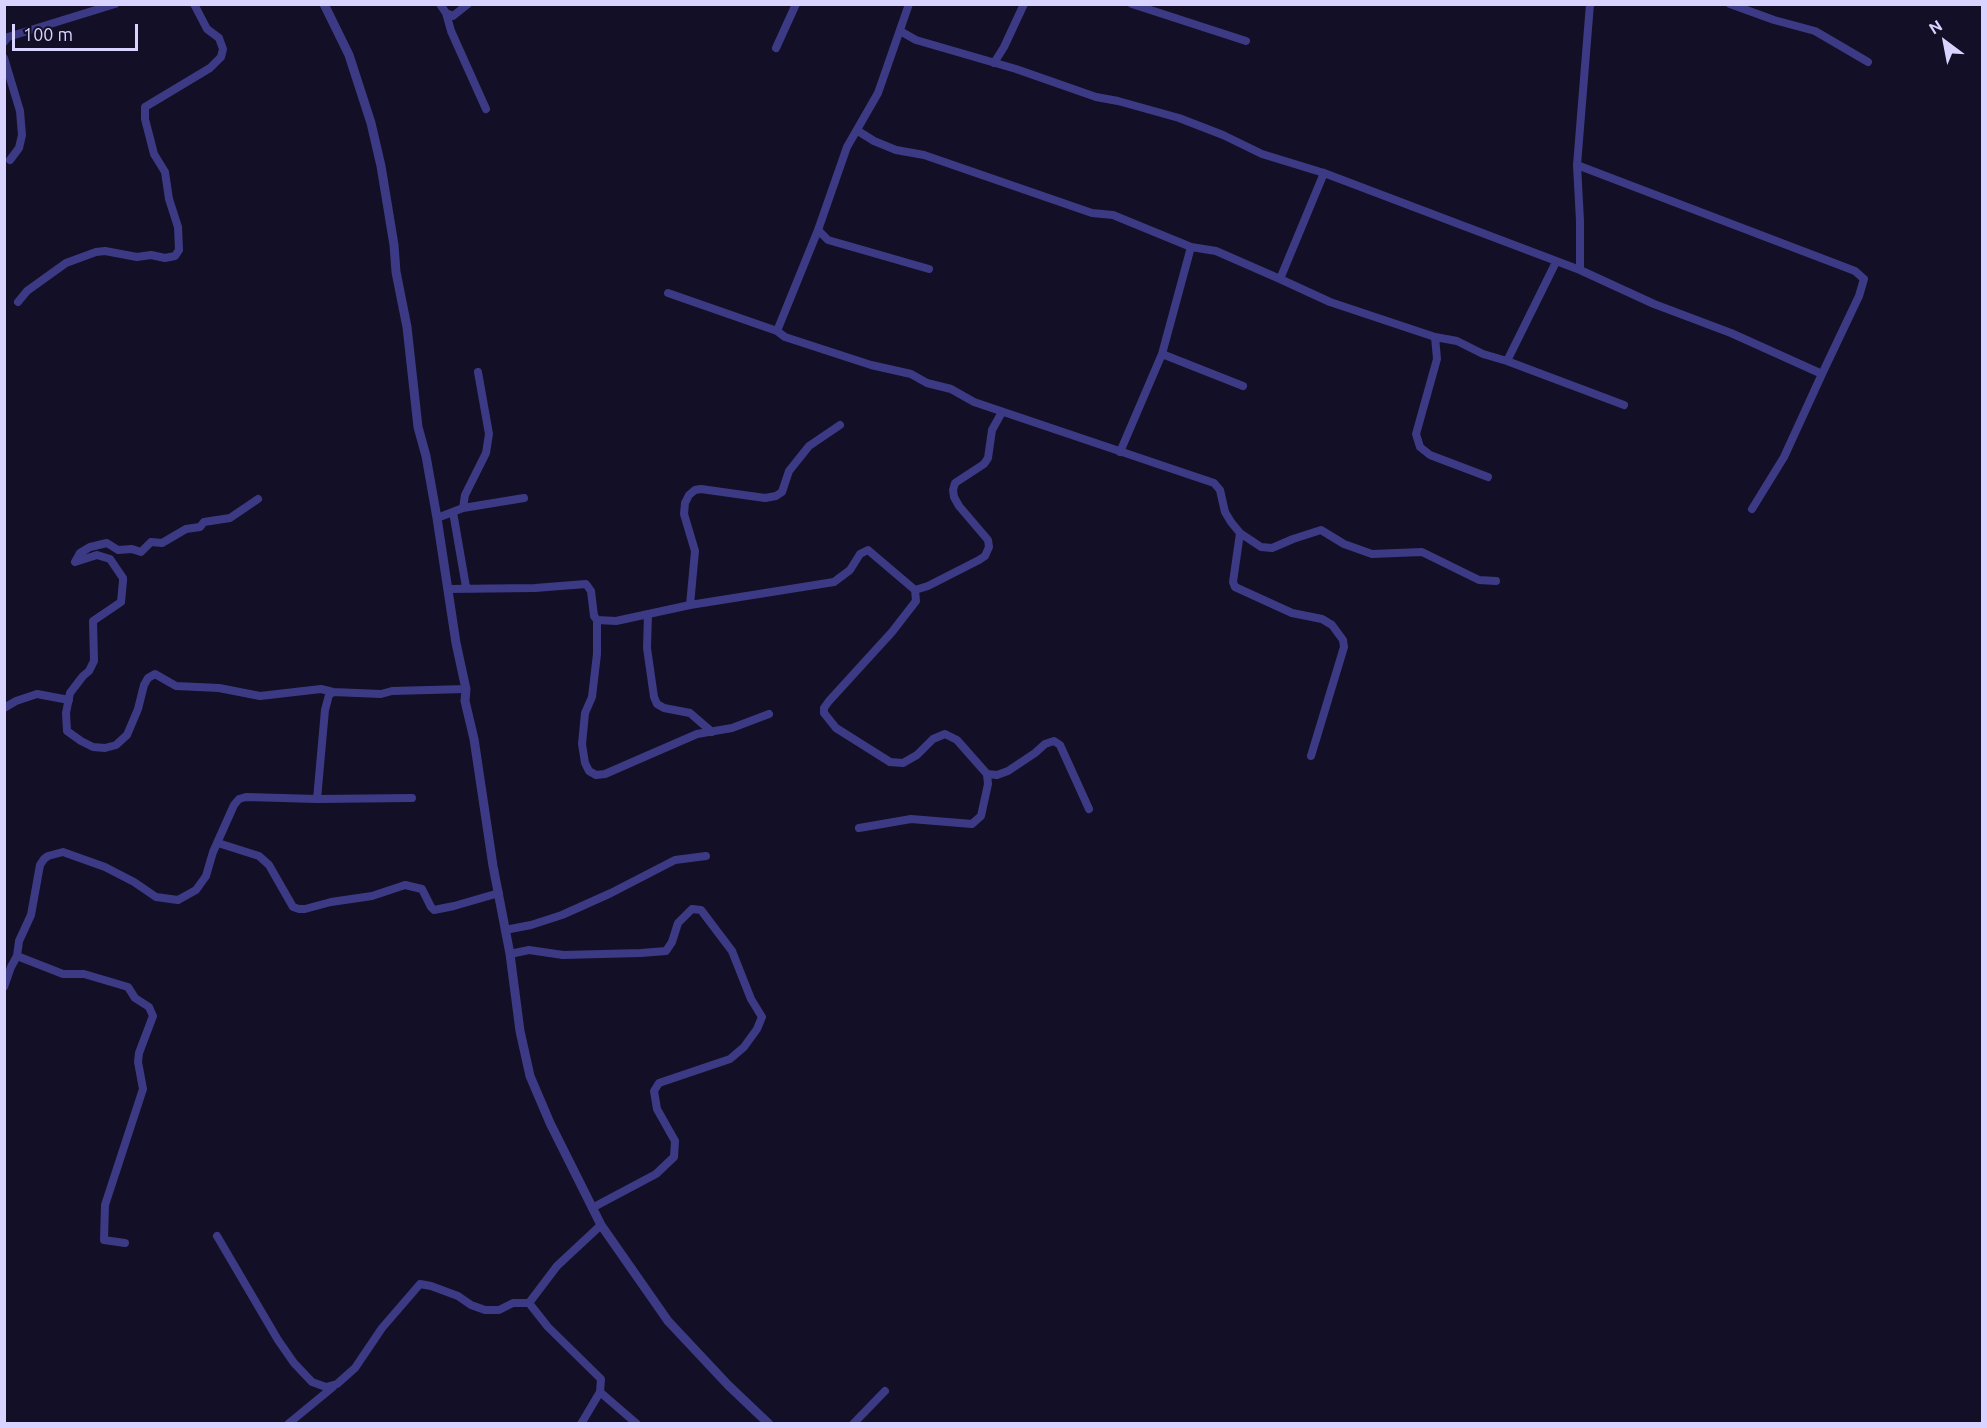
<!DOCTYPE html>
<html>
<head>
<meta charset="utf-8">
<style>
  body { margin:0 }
  #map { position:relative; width:1987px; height:1428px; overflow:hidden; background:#130f26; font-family:Ubuntu,sans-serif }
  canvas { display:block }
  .frame { position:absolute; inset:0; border:6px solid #d9d4ff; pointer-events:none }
  .north { position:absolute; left:1915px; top:12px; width:60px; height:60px; -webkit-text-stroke:4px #130f26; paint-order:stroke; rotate:328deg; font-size:16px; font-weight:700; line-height:24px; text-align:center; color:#d9d4ff }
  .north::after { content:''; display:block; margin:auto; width:21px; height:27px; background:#d9d4ff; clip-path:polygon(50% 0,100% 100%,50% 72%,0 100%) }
  .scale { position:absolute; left:12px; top:24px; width:126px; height:27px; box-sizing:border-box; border:3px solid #d9d4ff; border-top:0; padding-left:8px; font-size:18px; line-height:21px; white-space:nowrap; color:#d9d4ff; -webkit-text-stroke:4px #130f26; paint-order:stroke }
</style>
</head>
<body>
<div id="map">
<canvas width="1987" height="1428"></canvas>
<div class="frame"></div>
<div class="north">N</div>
<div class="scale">100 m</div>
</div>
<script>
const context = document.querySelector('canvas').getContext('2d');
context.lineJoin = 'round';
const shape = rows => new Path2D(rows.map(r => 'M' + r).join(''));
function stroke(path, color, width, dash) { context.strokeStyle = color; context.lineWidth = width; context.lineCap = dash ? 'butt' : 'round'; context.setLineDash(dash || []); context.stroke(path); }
stroke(shape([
  [440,4,446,13,453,16,468,4],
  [1132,4,1246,41],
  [1730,4,1774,20,1815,31,1868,62],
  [446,13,451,31,486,109],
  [900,31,916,40,1016,69,1096,97,1118,101,1179,118,1223,135,1262,154,1324,173,1580,270,1654,304,1731,333,1822,374,1784,457,1752,509],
  [4,42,8,37,115,4],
  [776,48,796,4],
  [4,58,20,111,22,135,19,148,10,160],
  [994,63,1004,47,1024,4],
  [858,131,874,141,896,150,924,155,1092,213,1113,215,1191,247,1216,251,1280,279],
  [1577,165,1855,271,1864,279,1859,296,1822,374],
  [1324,173,1280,279,1330,302,1435,337,1457,341,1483,354,1507,361,1624,405],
  [818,230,828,240,929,269],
  [1580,270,1580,221,1577,165,1590,4],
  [668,293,777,331,785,337,871,365,911,374,927,383,951,389,974,402,1214,483,1220,490,1225,512,1231,522,1240,533,1261,547,1272,548,1293,539,1321,530,1344,544,1372,554,1422,552,1479,580,1496,581],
  [18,302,27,291,66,263,96,252,105,251,137,257,151,255,165,258,175,256,179,250,178,227,169,199,165,172,154,154,145,119,145,107,210,68,221,57,223,49,219,38,207,29,194,4],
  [777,331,818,230,847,147,878,93,909,4],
  [1435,337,1437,359,1416,434,1420,447,1430,455,1488,477],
  [1162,354,1243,386],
  [1507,361,1556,262],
  [1120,452,1162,354,1191,247],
  [258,499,230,518,204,522,200,527,186,529,162,543,151,542,141,552,132,549,118,550,107,543,90,547,80,553,75,562,97,555,110,559,123,578,123,581,121,602,93,621,94,661,89,671,83,676,70,693,66,713,67,731,81,741,93,747,105,748,116,745,127,735,138,709,144,685,148,678,155,674,176,686,219,688,260,696,321,689,333,692],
  [463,508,465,495,486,453,489,434,478,372],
  [453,512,466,587],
  [437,518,463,508,524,498],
  [1240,533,1233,582,1235,587,1292,613,1322,619,1332,625,1343,640,1344,647,1311,756],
  [448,589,535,588,586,584,591,591,594,616,597,620,616,621,690,605,834,582,850,570,860,554,868,550,915,590,916,601,892,632,829,701,824,708,824,713,836,728,890,762,903,763,917,755,933,739,945,734,957,740,987,774,988,784,981,816,972,824,911,819,859,828],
  [915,590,928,586,979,560,985,556,989,547,988,540,959,506,954,497,953,490,955,483,984,464,988,458,992,430,1002,412],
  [690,605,695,551,684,514,685,503,689,495,695,490,701,489,765,498,776,496,782,492,789,471,809,446,840,425],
  [648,614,647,648,654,697,657,704,664,708,690,713,712,732],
  [597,620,597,654,592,697,585,713,582,744,585,763,589,771,596,775,605,774,697,734,732,728,769,714],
  [4,708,16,701,37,694,69,700],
  [987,774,997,775,1008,771,1035,753,1045,744,1054,741,1060,745,1089,809],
  [317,799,325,710,329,695,333,692,381,694,392,691,466,689],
  [218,843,259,856,269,865,293,907,299,909,305,909,331,902,372,896,405,885,422,889,431,907,434,910,454,906,499,893],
  [505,930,531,925,562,915,611,893,675,860,706,856],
  [510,954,529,950,563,955,641,953,666,951,672,942,678,923,692,909,701,910,732,951,751,999,762,1017,757,1029,744,1047,730,1059,659,1083,654,1091,657,1109,675,1141,674,1157,656,1174,592,1208],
  [17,956,63,974,84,974,128,987,135,998,149,1007,153,1016,139,1053,138,1062,143,1089,105,1205,104,1240,125,1243],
  [4,987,11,967,17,956,19,941,31,915,40,865,44,859,48,856,63,852,105,867,134,882,156,897,178,900,196,890,206,876,213,852,234,805,239,799,246,797,317,799,412,798],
  [217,1236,278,1340,294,1363,312,1382,326,1387,337,1384,355,1368,382,1328,420,1284,431,1286,458,1296,471,1305,485,1310,499,1310,513,1303,529,1303],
  [600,1392,637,1424],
  [288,1424,333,1387],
  [581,1424,600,1392,601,1379,548,1327,529,1303,557,1266,601,1225],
  [853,1424,885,1391]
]), '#3d3a85', 8);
stroke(shape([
  [324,4,349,55,371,123,381,166,394,245,396,272,407,327,418,427,426,456,437,518,456,643,466,689,465,701,474,739,493,866,510,954,520,1031,530,1076,550,1123,601,1225,668,1321,728,1385,769,1424]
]), '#3d3a85', 9);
</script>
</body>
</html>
